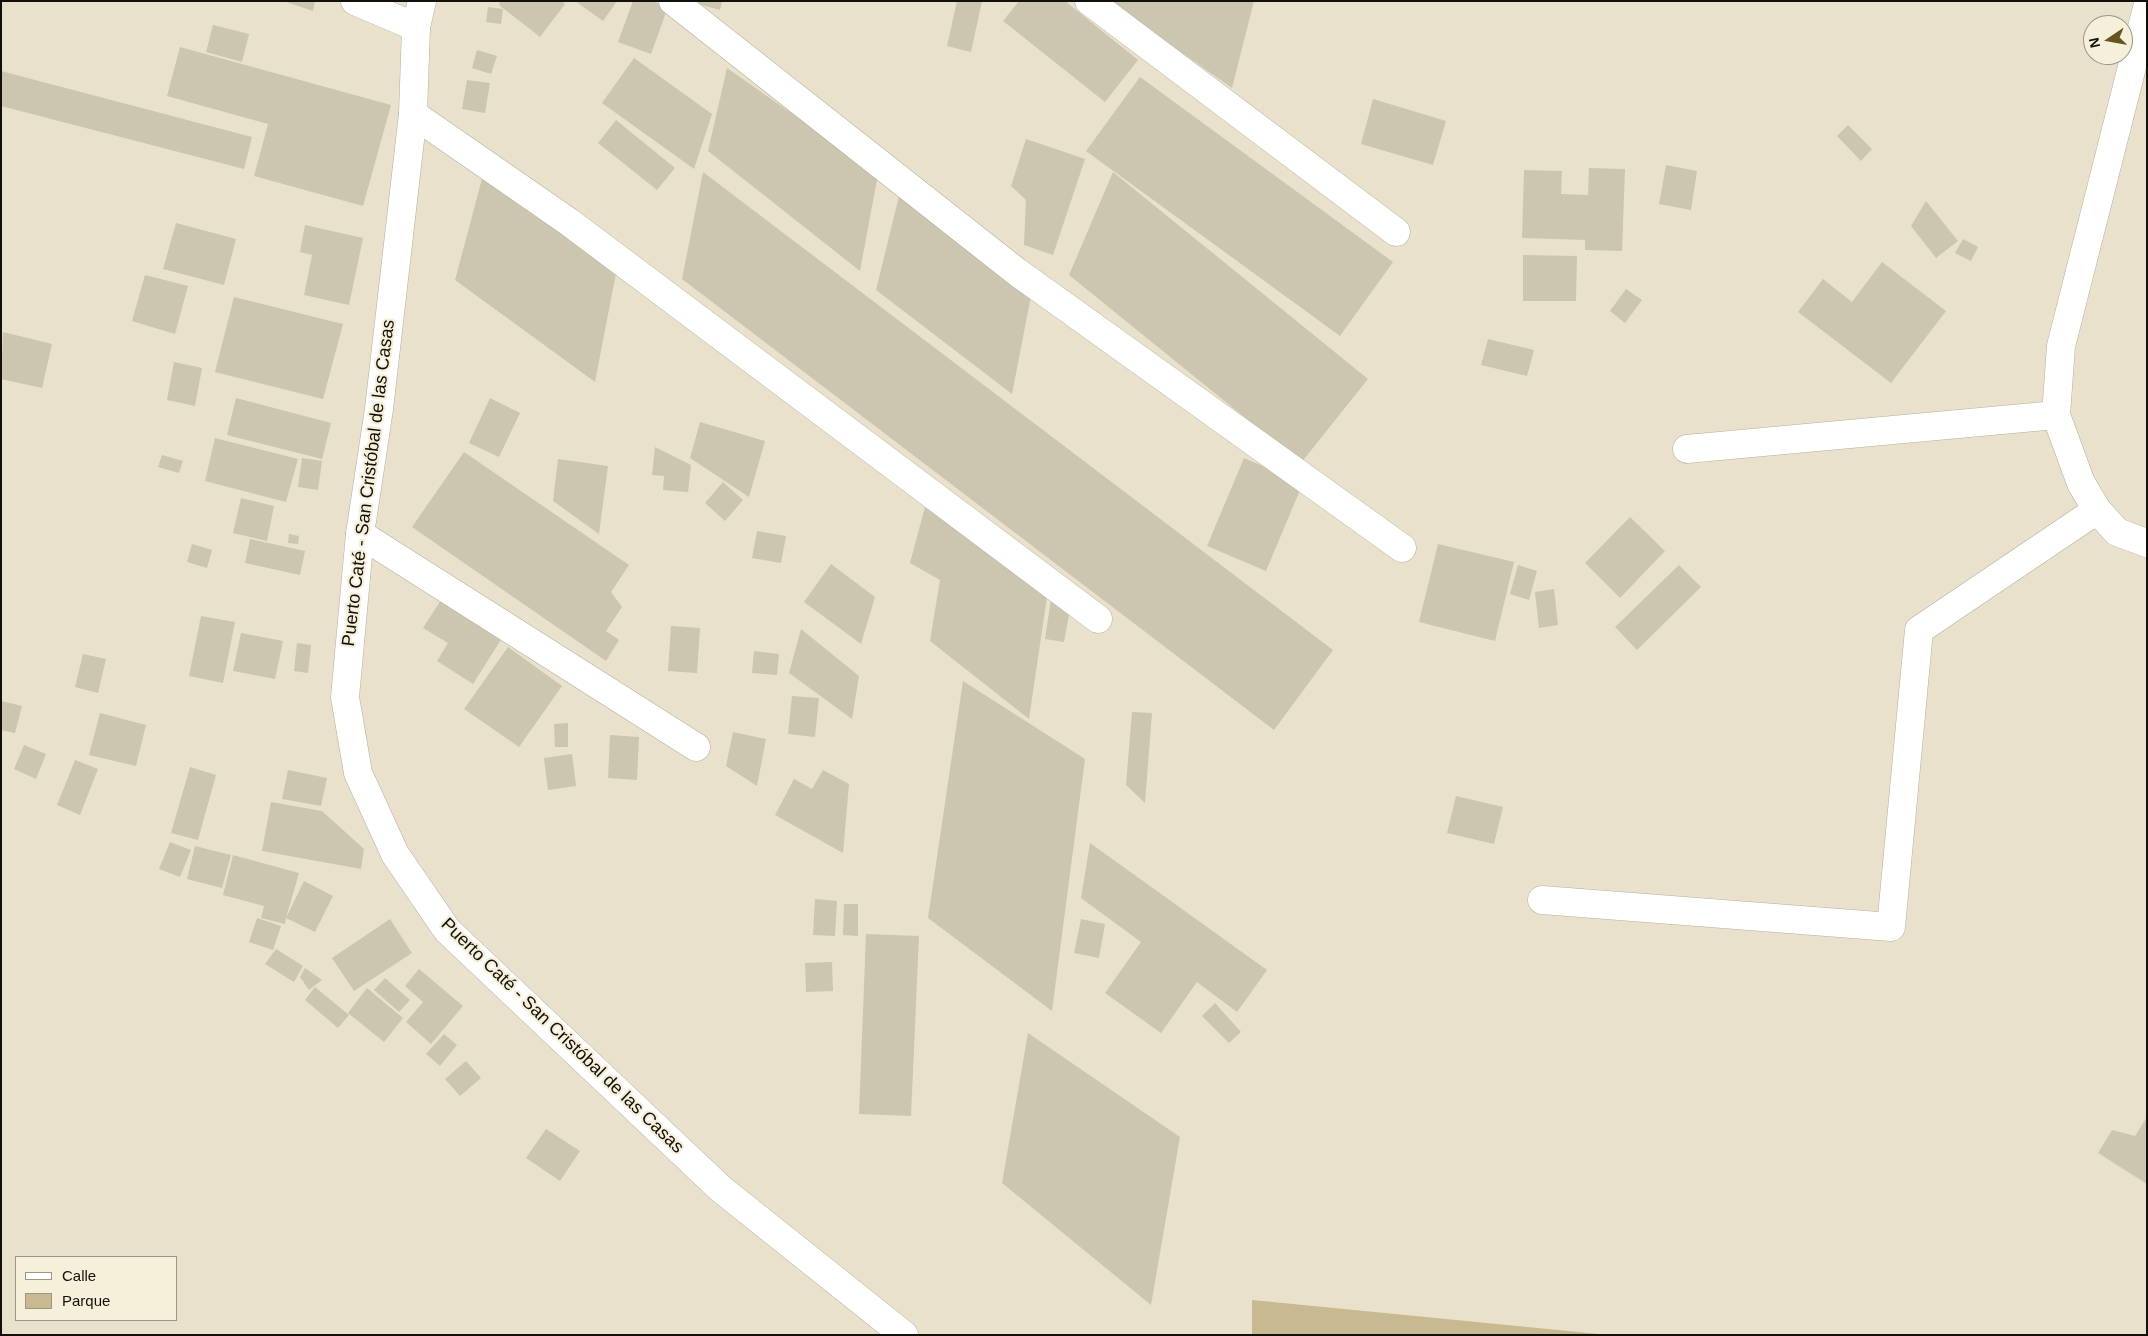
<!DOCTYPE html>
<html>
<head>
<meta charset="utf-8">
<style>
  body { margin:0 }
  #map { position:relative; width:2148px; height:1336px; overflow:hidden; background:#e9e1cc; font-family:Arial,sans-serif }
  canvas { display:block }
  .frame { position:absolute; inset:0; border:2px solid #121009; pointer-events:none }
  .legend { position:absolute; left:15px; top:1256px; width:162px; height:65px; box-sizing:border-box; background:#f6efd9; border:1px solid #9b9686; margin:0; padding:6px 9px; list-style:none; font-size:15px; color:#121009 }
  .legend li { display:flex; align-items:center; gap:10px; height:25px }
  .legend b { width:25px; border:1px solid #9b9686 }
  .north { position:absolute; left:2083px; top:15px; width:50px; height:50px; box-sizing:border-box; background:#f6efd9; border:1px solid #9b9686; border-radius:50%; rotate:258deg; font-size:14px; font-weight:700; line-height:20px; text-align:center; color:#121009 }
  .north::after { content:''; display:block; margin:auto; width:18px; height:22px; background:#655422; clip-path:polygon(50% 0,100% 100%,50% 72%,0 100%) }
</style>
</head>
<body>
<div id="map">
<canvas width="2148" height="1336"></canvas>
<div class="frame"></div>
<ul class="legend">
<li><b style="height:6px;background:#fff"></b>Calle</li>
<li><b style="height:14px;background:#c8b990"></b>Parque</li>
</ul>
<div class="north">N</div>
</div>
<script>
const context = document.querySelector('canvas').getContext('2d');
context.lineJoin = 'round';
function fill(path, color) { context.fillStyle = color; context.fill(path, 'evenodd'); }
const shape = rows => new Path2D(rows.map(r => 'M' + r).join(''));
function stroke(path, color, width, dash) { context.strokeStyle = color; context.lineWidth = width; context.lineCap = dash ? 'butt' : 'round'; context.setLineDash(dash || []); context.stroke(path); }
function drawText(font, color, halo, rows, align = 'center') {
  context.font = font + ' Arial,sans-serif'; context.lineWidth = 4.5; context.setLineDash([]); context.textBaseline = 'middle'; context.strokeStyle = halo; context.fillStyle = color; for (const [text, x, y, turn = 0] of rows) {
    context.save(); context.translate(x, y); context.rotate((+turn || 0) * Math.PI / 180); context.textAlign = isNaN(turn) ? turn : align; if (halo) context.strokeText(text, 0, 0); context.fillText(text, 0, 0); context.restore();
  }
}
fill(shape([
  [1252,1300,1609,1335,1252,1335]
]), '#c8b990');
fill(shape([
  [283,1,315,1,313,11],
  [500,1,562,1,565,4,540,37,499,5],
  [575,1,617,1,603,21],
  [633,1,652,1,668,7,651,54,618,42],
  [699,1,722,1,720,10,698,4],
  [957,1,982,1,971,52,947,46],
  [1019,1,1065,1,1138,60,1105,102,1003,21],
  [1114,1,1254,1,1232,88,1113,4],
  [488,7,503,9,501,24,486,22],
  [213,25,249,34,242,62,206,52],
  [180,47,391,105,363,206,254,176,268,124,167,96],
  [477,50,497,56,491,74,472,68],
  [634,58,712,114,694,169,602,103],
  [727,68,878,174,860,271,708,151],
  [1,71,252,137,244,169,1,106],
  [1140,77,1393,262,1340,336,1086,151],
  [467,80,490,83,485,113,462,109],
  [1373,99,1446,121,1433,165,1361,144],
  [616,120,675,168,657,190,598,143],
  [1848,125,1872,149,1861,161,1837,136],
  [1026,139,1085,159,1053,255,1024,245,1026,200,1011,186],
  [1666,165,1697,171,1691,210,1659,204],
  [1589,168,1625,169,1622,251,1585,250,1585,240,1522,238,1524,170,1562,171,1561,194,1588,195],
  [703,172,1333,650,1274,730,682,279],
  [1113,172,1368,379,1301,463,1069,275],
  [483,175,616,273,595,382,455,280],
  [900,192,1032,291,1012,394,876,290],
  [1926,201,1958,241,1936,258,1911,226],
  [176,223,236,239,224,285,163,269],
  [305,225,363,238,349,305,304,295,312,255,300,252],
  [1963,239,1978,247,1971,261,1955,253],
  [1523,255,1577,256,1576,301,1523,301],
  [1882,262,1946,311,1891,383,1798,312,1823,279,1852,302],
  [145,275,188,286,175,334,132,321],
  [1626,289,1642,300,1625,323,1610,311],
  [234,297,343,324,323,399,215,372],
  [3,332,52,344,42,388,1,379],
  [1488,339,1534,350,1527,376,1481,365],
  [174,362,202,368,195,406,167,400],
  [236,398,331,423,322,459,227,435],
  [490,398,520,413,499,457,469,443],
  [700,422,765,441,749,497,690,458],
  [215,438,298,459,286,502,205,481],
  [655,447,691,465,688,492,663,490,664,476,652,475],
  [464,452,629,565,611,592,622,607,606,631,619,640,606,661,412,527],
  [162,455,183,461,179,473,158,467],
  [302,458,322,461,318,490,298,487],
  [1244,458,1303,483,1266,571,1207,546],
  [558,459,608,466,599,534,553,501],
  [723,482,743,500,725,521,705,503],
  [241,498,274,506,267,541,233,533],
  [925,507,1047,597,1029,719,930,641,940,580,910,563],
  [1630,517,1665,551,1620,598,1585,563],
  [757,531,786,536,781,563,752,558],
  [289,534,299,536,298,544,288,543],
  [250,539,305,551,300,575,245,563],
  [192,544,212,550,207,568,187,562],
  [1438,544,1514,562,1495,641,1419,622],
  [831,564,875,597,861,644,804,602],
  [1518,565,1537,571,1529,600,1510,594],
  [1679,565,1701,587,1637,650,1615,627],
  [1554,589,1558,625,1539,628,1535,592],
  [443,597,504,635,473,684,437,661,448,643,423,628],
  [1051,599,1070,609,1064,642,1045,639],
  [201,616,235,622,223,683,189,676],
  [671,626,700,628,697,673,668,671],
  [801,629,859,676,852,719,789,673],
  [241,633,283,641,275,679,233,671],
  [297,643,311,645,308,673,294,671],
  [508,647,562,686,519,747,464,709],
  [754,651,779,654,777,675,752,673],
  [83,654,106,659,98,693,75,687],
  [963,681,1085,759,1052,1011,928,918],
  [792,696,819,698,815,737,788,734],
  [1,701,22,706,15,733,1,730],
  [1132,712,1152,713,1145,803,1126,785],
  [100,713,146,725,136,766,89,755],
  [568,723,568,747,555,747,554,724],
  [733,732,766,739,757,786,726,766],
  [610,735,639,737,637,780,608,778],
  [24,745,46,754,36,779,14,769],
  [572,754,576,786,548,790,544,758],
  [75,760,98,769,80,815,57,805],
  [190,767,216,775,198,840,171,833],
  [288,770,327,778,321,806,282,799],
  [823,770,849,784,843,853,775,815,794,779,812,789],
  [1456,796,1503,807,1494,844,1447,833],
  [271,802,322,811,364,849,361,869,262,851],
  [170,842,191,850,180,877,159,869],
  [1090,843,1267,970,1237,1012,1197,982,1161,1033,1105,993,1141,942,1081,898],
  [195,846,231,855,222,888,187,879],
  [233,855,299,873,286,918,304,881,333,896,315,932,286,918,285,924,261,918,264,906,223,895],
  [815,899,837,901,835,936,813,935],
  [844,904,858,904,858,936,843,935],
  [257,918,281,926,273,950,249,942],
  [390,919,412,953,354,991,332,958],
  [1081,919,1105,924,1099,958,1074,953],
  [866,934,919,936,911,1116,859,1114],
  [276,949,303,966,294,982,265,964],
  [832,962,833,991,806,992,805,963],
  [305,968,322,980,309,990,300,977],
  [419,969,463,1006,431,1044,406,1022,423,1002,405,986],
  [385,978,410,1000,399,1012,374,990],
  [315,987,349,1015,338,1028,305,1000],
  [367,988,403,1018,384,1042,348,1013],
  [1215,1003,1241,1032,1229,1043,1202,1016],
  [1028,1033,1180,1137,1151,1305,1002,1183],
  [444,1034,457,1045,440,1066,426,1054],
  [466,1061,481,1078,460,1096,445,1079],
  [2147,1117,2147,1184,2098,1153,2112,1130,2135,1136],
  [546,1129,580,1151,560,1181,526,1158]
]), '#ccc5b0');
const minor = shape([
  [355,1,416,27],
  [673,1,1017,272,1402,548],
  [1089,1,1396,232],
  [2147,8,2061,346,2056,415,2081,483,2097,510,2117,532,2147,543],
  [413,114,569,222,1098,619],
  [1687,449,2056,415],
  [360,534,696,747],
  [1542,900,1891,927,1919,630,2097,510]
]);
const secondary = shape([
  [422,1,416,27,413,114,379,409,360,534,345,697,358,773,395,854,447,930,721,1189,904,1335]
]);
stroke(minor, '#b5ae9a', 29);
stroke(secondary, '#b5ae9a', 29);
stroke(minor, '#fff', 28);
stroke(secondary, '#fff', 28);
drawText('18px', '#121009', '#f6efd9', [
  ["Puerto Caté - San Cristóbal de las Casas",369,483,-83],
  ["Puerto Caté - San Cristóbal de las Casas",562,1036,44]
]);
</script>
</body>
</html>
